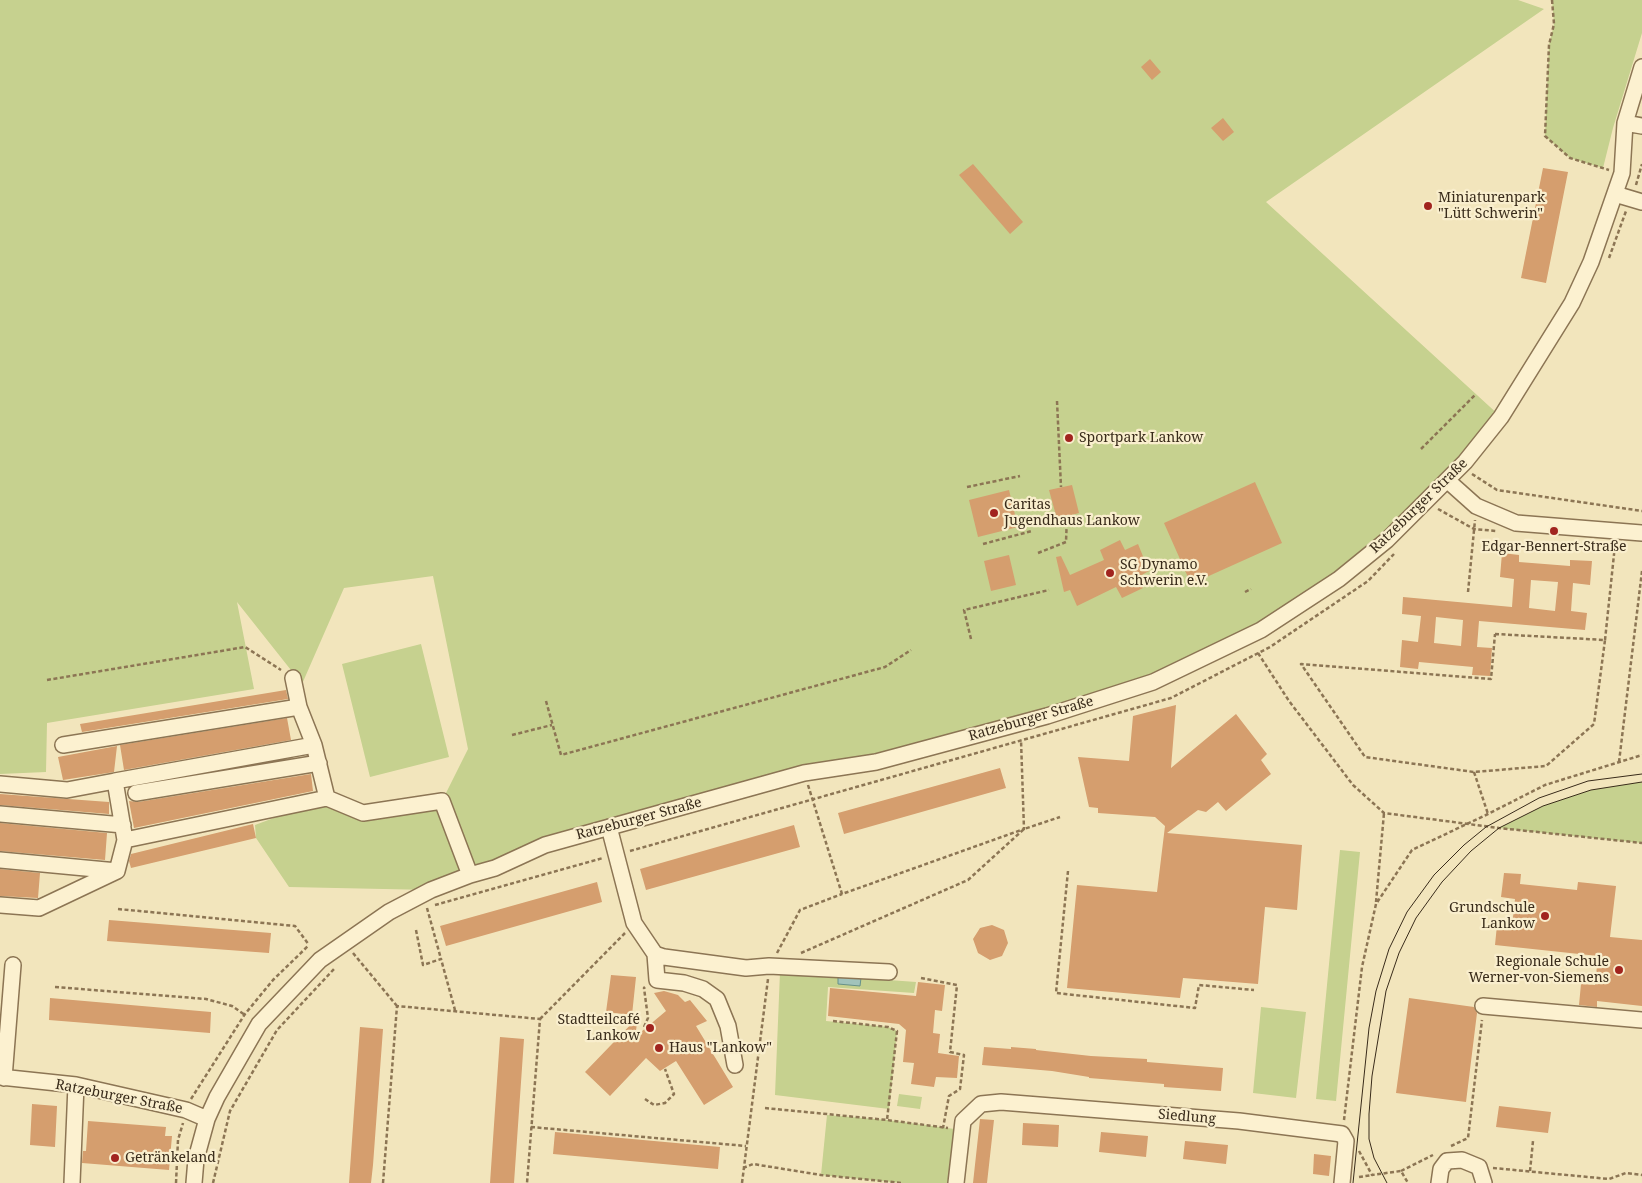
<!DOCTYPE html>
<html>
<head>
<meta charset="utf-8">
<style>
  body { margin:0 }
  canvas { display:block; background:#f2e5bc }
</style>
</head>
<body>
<canvas width="1642" height="1183"></canvas>
<script>
const context = document.querySelector('canvas').getContext('2d');
context.lineJoin = 'round';
function fill(path, color) { context.fillStyle = color; context.fill(path, 'evenodd'); }
const shape = rows => new Path2D(rows.map(r => 'M' + r).join(''));
function stroke(path, color, width, dash) { context.strokeStyle = color; context.lineWidth = width; context.lineCap = dash ? 'butt' : 'round'; context.setLineDash(dash || []); context.stroke(path); }
function drawText(font, color, halo, rows, align = 'center') {
  context.font = font + ' "Noto Serif",serif'; context.lineWidth = 4.5; context.setLineDash([]); context.textBaseline = 'middle'; context.strokeStyle = halo; context.fillStyle = color; for (const [text, x, y, turn = 0] of rows) {
    context.save(); context.translate(x, y); context.rotate((+turn || 0) * Math.PI / 180); context.textAlign = isNaN(turn) ? turn : align; if (halo) context.strokeText(text, 0, 0); context.fillText(text, 0, 0); context.restore();
  }
}
fill(shape([
  [0,0,1518,0,1544,9,1266,202,1501,417,1339,579,1153,682,609,827,431,890,289,887,256,838,255,825,327,798,363,813,442,801,468,749,433,576,344,588,302,684,237,602,254,689,47,723,46,772,0,774],
  [1552,0,1642,0,1642,33,1613,128,1603,168,1570,158,1545,136,1549,45,1554,24],
  [421,644,449,757,370,777,342,664],
  [1642,782,1642,843,1499,828,1543,806,1591,790],
  [1340,850,1360,852,1336,1101,1316,1099],
  [780,972,916,982,914,993,828,987,826,1021,888,1027,897,1031,889,1109,775,1095],
  [1261,1007,1306,1012,1296,1098,1253,1093],
  [899,1094,922,1097,920,1109,897,1106],
  [827,1115,887,1120,962,1130,956,1183,902,1183,821,1175]
]), '#c6d18f');
const water = shape([
  [838,976,861,978,860,986,838,984,838,976]
]);
fill(water, '#a1c3bb');
stroke(water, '#679189', 1);
fill(shape([
  [1150,59,1161,72,1152,80,1141,67],
  [1223,118,1234,132,1223,141,1211,128],
  [973,164,1023,222,1010,234,959,175],
  [1543,168,1568,172,1546,283,1521,278],
  [1255,482,1282,543,1191,584,1164,523],
  [1072,485,1079,513,1057,519,1049,490],
  [1009,490,1018,527,978,537,969,500],
  [1120,540,1125,550,1138,544,1149,571,1138,577,1143,588,1122,598,1116,587,1077,606,1070,590,1064,592,1056,557,1061,556,1070,575,1104,560,1100,550],
  [1502,553,1519,555,1519,562,1570,566,1570,560,1592,561,1590,585,1573,583,1571,611,1587,613,1585,630,1479,621,1477,647,1492,648,1490,676,1472,675,1473,667,1419,662,1418,669,1400,667,1402,640,1418,642,1421,616,1402,614,1403,597,1512,607,1514,579,1500,577],
  [1531,580,1558,582,1555,611,1529,608],
  [1436,617,1463,620,1461,646,1434,643],
  [1009,555,1016,585,991,591,984,561],
  [286,690,288,699,82,732,80,724],
  [1176,705,1171,768,1236,714,1267,754,1261,760,1271,774,1226,811,1218,802,1206,812,1198,810,1167,833,1302,845,1297,910,1265,907,1258,984,1183,978,1180,998,1067,988,1077,885,1157,892,1165,826,1155,817,1098,813,1098,808,1089,807,1078,757,1129,761,1133,716],
  [287,718,291,740,124,770,120,745],
  [117,746,114,772,63,780,58,757],
  [1000,768,1006,788,844,834,838,813],
  [311,774,313,791,134,828,129,801,138,802],
  [0,794,109,802,109,814,0,805],
  [0,823,107,833,105,860,0,851],
  [253,824,256,838,131,868,129,861,131,854],
  [794,825,800,847,646,890,640,869],
  [0,869,40,873,38,898,0,896],
  [1504,873,1521,874,1520,884,1577,890,1578,882,1616,886,1610,937,1642,940,1642,1006,1597,1001,1597,1007,1579,1005,1581,984,1595,985,1598,956,1495,945,1497,925,1512,926,1515,899,1501,897],
  [597,882,602,902,446,946,440,926],
  [109,920,271,933,269,953,107,941],
  [992,925,1004,930,1008,943,1002,956,990,960,978,953,973,939,980,928],
  [611,975,636,977,632,1015,606,1012],
  [918,982,945,985,942,1011,935,1010,933,1033,940,1034,938,1053,959,1056,957,1078,936,1077,934,1087,911,1084,914,1063,903,1062,906,1030,899,1024,828,1016,830,988,916,996],
  [664,991,678,995,685,1002,690,1000,707,1021,696,1026,733,1087,704,1105,676,1061,660,1071,646,1058,610,1096,585,1072,638,1017,635,1037,666,1011,654,993],
  [50,998,211,1012,210,1033,49,1020],
  [1409,998,1474,1007,1477,1013,1466,1102,1396,1093],
  [360,1027,383,1029,373,1165,371,1183,349,1183],
  [500,1037,524,1039,514,1183,490,1183],
  [984,1047,1011,1049,1011,1047,1036,1049,1036,1050,1091,1056,1147,1059,1147,1062,1223,1068,1221,1091,1164,1087,1164,1084,1089,1078,1089,1077,1052,1071,982,1065],
  [32,1104,57,1106,55,1147,30,1145],
  [1499,1106,1551,1112,1548,1133,1496,1127],
  [980,1119,994,1120,987,1183,973,1183],
  [88,1121,166,1127,165,1136,172,1136,169,1170,82,1163,83,1151,86,1151],
  [1023,1123,1059,1125,1058,1147,1022,1145],
  [555,1132,720,1147,718,1169,553,1154],
  [1101,1132,1148,1136,1146,1157,1099,1152],
  [1185,1141,1228,1145,1226,1164,1183,1159],
  [1314,1154,1331,1156,1329,1176,1313,1174]
]), '#d59e6e');
const minor = shape([
  [1625,123,1642,126],
  [1615,194,1642,202],
  [1448,481,1476,506,1516,523,1642,533],
  [63,745,299,707],
  [115,781,314,745],
  [0,784,67,790,115,781,125,840,117,871],
  [136,793,319,763],
  [327,798,363,813,442,801,470,875],
  [0,814,123,825],
  [609,827,634,923,655,954,664,957,746,968,769,966,889,972],
  [125,840,327,798,314,745,299,707,293,678],
  [0,860,117,871,39,908,0,905],
  [655,954,657,980,684,983,703,989,717,999,728,1026,735,1065],
  [1483,1006,1642,1020],
  [0,1077,76,1085,186,1110,207,1119],
  [4,1078,13,965],
  [72,1183,76,1085],
  [194,1183,196,1159,207,1119,217,1097,259,1024,320,960,389,912,431,890,470,875,495,868,545,845,804,773,876,762,1047,716,1153,682,1261,630,1339,579,1387,540,1465,462,1501,417,1572,303,1591,262,1622,173,1625,123,1642,67],
  [956,1183,963,1121,981,1104,1001,1102,1239,1121,1342,1134,1346,1141,1342,1183],
  [1439,1183,1441,1169,1447,1161,1462,1160,1479,1167,1484,1183]
]);
stroke(minor, '#8c7554', 18);
stroke(shape([
  [1552,0,1554,24,1549,45,1545,136,1570,158,1609,170],
  [1636,185,1642,164],
  [1609,258,1626,211],
  [1057,401,1061,487],
  [1421,449,1476,394],
  [1472,474,1497,490,1642,511],
  [967,487,1020,476],
  [1438,509,1474,529,1496,531],
  [983,544,1032,531],
  [1038,553,1066,542,1067,516],
  [1245,592,1251,589],
  [1468,592,1475,520],
  [1495,634,1605,640,1594,724,1546,766,1474,772,1365,757,1301,664,1491,679,1495,634],
  [971,639,964,610,1049,590],
  [1605,640,1615,545],
  [1258,653,1289,701,1353,785,1384,813,1499,828,1642,843],
  [47,680,245,647,281,670],
  [546,701,561,755,885,667,911,650],
  [512,735,552,725],
  [1619,762,1642,571],
  [1474,772,1488,814],
  [808,785,842,894,1024,829,1021,740],
  [630,851,1171,698,1270,647,1368,581,1394,554],
  [1068,871,1056,993,1195,1008,1199,985,1254,990],
  [1376,902,1384,813],
  [435,905,603,858],
  [427,908,441,959],
  [118,909,295,926,309,945],
  [416,930,423,965,441,959,455,1010],
  [353,953,397,1006],
  [777,953,800,910,842,894],
  [801,953,968,880,1024,829,1060,817],
  [921,978,957,985,950,1052,964,1055,960,1089,949,1096,943,1128],
  [55,987,206,999,232,1006,245,1015],
  [540,1019,625,933],
  [833,1021,888,1027,897,1031,887,1120],
  [644,1027,648,1018,644,988,645,987],
  [191,1099,245,1014,273,980,309,945],
  [645,1099,654,1105,665,1103,674,1094,665,1069],
  [765,1108,887,1120,948,1128],
  [1344,1120,1362,967,1376,904,1412,850,1488,814,1545,785,1642,755],
  [531,1127,746,1146],
  [1451,1146,1468,1138,1482,1020],
  [1359,1151,1372,1175,1401,1171,1408,1183],
  [743,1168,753,1164,821,1175,902,1183],
  [1493,1168,1609,1179,1626,1173,1642,1175],
  [1401,1171,1433,1155],
  [1530,1171,1533,1141],
  [1359,1177,1372,1175],
  [176,1183,178,1140,183,1123],
  [213,1183,230,1111,277,1030,334,969],
  [383,1183,397,1006,540,1019,527,1183],
  [742,1183,768,979]
]), '#8c7554', 2.5, [4, 2.5]);
stroke(minor, '#fcf1d0', 15);
stroke(shape([
  [1353,1183,1369,1028,1376,991,1389,949,1407,912,1434,875,1464,845,1486,827,1539,798,1588,781,1642,774],
  [1387,1183,1374,1158,1369,1139,1369,1114,1372,1076,1386,991,1399,953,1416,918,1442,882,1471,851,1499,828,1543,806,1591,790,1642,782]
]), '#392b1a', 1);
for (const [x, y, r, color] of [
  [1428,206,5,"#a1241e"],
  [1069,438,5,"#a1241e"],
  [994,513,5,"#a1241e"],
  [1554,531,5,"#a1241e"],
  [1110,573,5,"#a1241e"],
  [1545,916,5,"#a1241e"],
  [1619,970,5,"#a1241e"],
  [650,1028,5,"#a1241e"],
  [659,1048,5,"#a1241e"],
  [115,1158,5,"#a1241e"]
]) { const dot = new Path2D(); dot.arc(x, y, r, 0, 2 * Math.PI); context.fillStyle = color; context.fill(dot); stroke(dot, '#f9eecd', 2); }
drawText('14px', '#392b1a', '#f9eecd', [
  ["Miniaturenpark",1438,198],
  ["\"Lütt Schwerin\"",1438,214],
  ["Sportpark Lankow",1079,438],
  ["Caritas",1004,505],
  ["Jugendhaus Lankow",1004,521],
  ["Edgar-Bennert-Straße",1554,547,"center"],
  ["SG Dynamo",1120,565],
  ["Schwerin e.V.",1120,581],
  ["Grundschule",1535,908,"right"],
  ["Lankow",1535,924,"right"],
  ["Regionale Schule",1609,962,"right"],
  ["Werner-von-Siemens",1609,978,"right"],
  ["Stadtteilcafé",640,1020,"right"],
  ["Lankow",640,1036,"right"],
  ["Haus \"Lankow\"",669,1048],
  ["Getränkeland",125,1158]
], 'left');
drawText('14px', '#392b1a', '#f9eecd', [
  ["Ratzeburger Straße",1419,506,-44],
  ["Ratzeburger Straße",1031,719,-16],
  ["Ratzeburger Straße",639,819,-15],
  ["Ratzeburger Straße",119,1097,11],
  ["Siedlung",1187,1117,5]
]);
</script>
</body>
</html>
